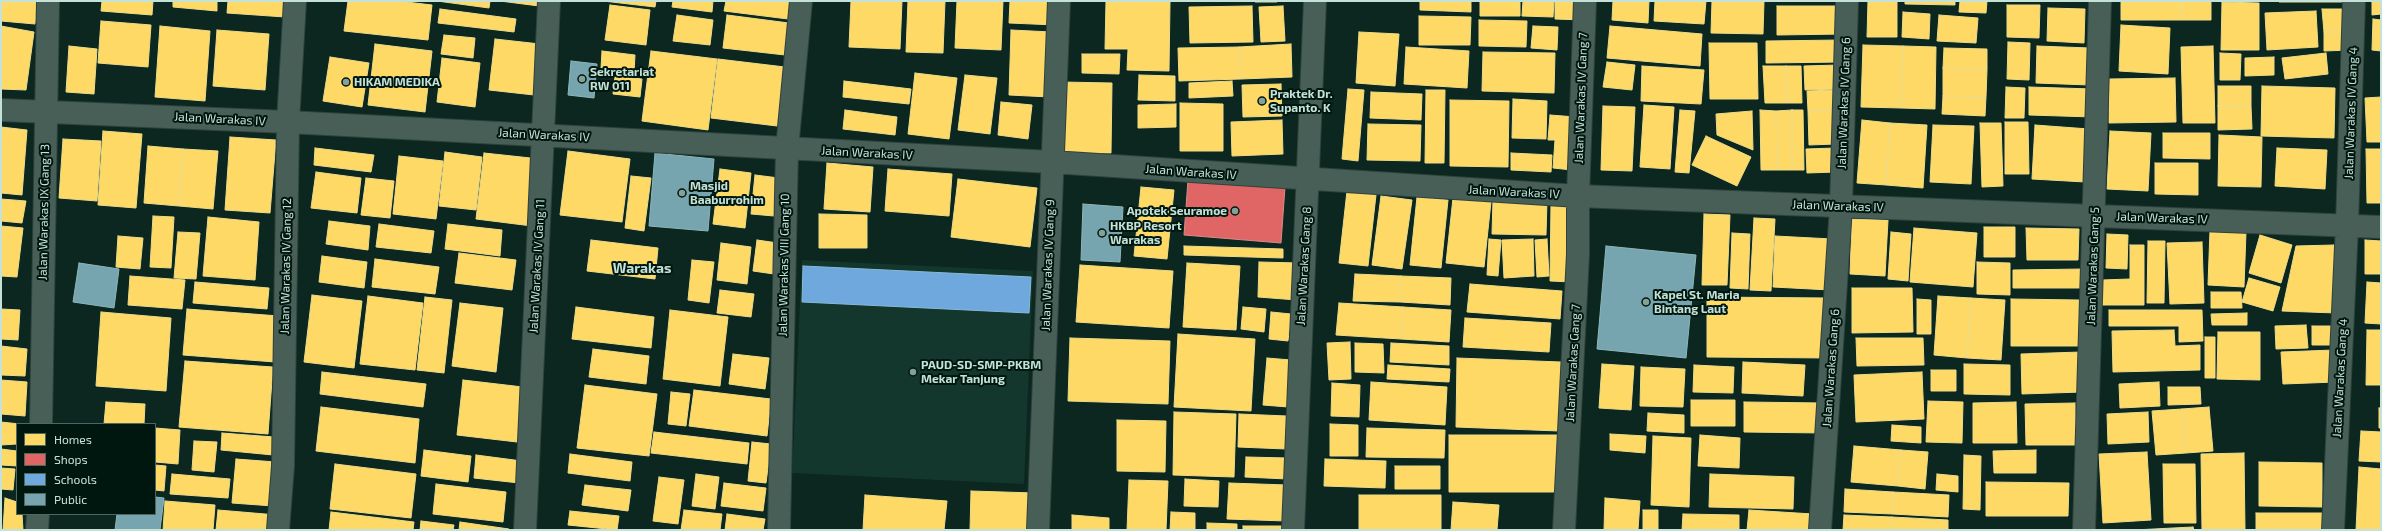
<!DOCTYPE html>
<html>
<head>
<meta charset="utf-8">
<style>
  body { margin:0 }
  #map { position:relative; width:2382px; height:531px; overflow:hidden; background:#0b271f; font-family:"Exo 2",sans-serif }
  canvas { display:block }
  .frame { position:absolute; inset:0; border:2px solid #c4e2d7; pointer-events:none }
  .legend { position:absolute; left:16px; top:423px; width:140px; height:92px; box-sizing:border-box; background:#001710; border:1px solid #4e6860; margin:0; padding:5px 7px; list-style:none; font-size:12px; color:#c4e2d7 }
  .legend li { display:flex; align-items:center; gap:8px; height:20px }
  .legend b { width:20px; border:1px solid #4e6860 }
</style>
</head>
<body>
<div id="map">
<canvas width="2382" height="531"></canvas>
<div class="frame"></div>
<ul class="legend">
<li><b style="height:11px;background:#ffd966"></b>Homes</li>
<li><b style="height:11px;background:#e06666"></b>Shops</li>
<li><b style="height:11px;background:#6fa8dc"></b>Schools</li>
<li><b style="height:11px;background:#76a5af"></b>Public</li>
</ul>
</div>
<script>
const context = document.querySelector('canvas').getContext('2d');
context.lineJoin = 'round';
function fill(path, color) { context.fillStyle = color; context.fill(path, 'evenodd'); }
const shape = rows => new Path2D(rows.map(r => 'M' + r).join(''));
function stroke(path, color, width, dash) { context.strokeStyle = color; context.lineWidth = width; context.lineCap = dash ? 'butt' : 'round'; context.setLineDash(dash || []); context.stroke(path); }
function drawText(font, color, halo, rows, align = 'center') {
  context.font = font + ' "Exo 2",sans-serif'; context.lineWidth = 4; context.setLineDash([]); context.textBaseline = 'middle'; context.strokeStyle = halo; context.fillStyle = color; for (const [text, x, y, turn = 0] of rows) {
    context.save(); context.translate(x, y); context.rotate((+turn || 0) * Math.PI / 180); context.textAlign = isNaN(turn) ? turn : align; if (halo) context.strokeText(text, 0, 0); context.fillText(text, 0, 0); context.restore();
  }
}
fill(shape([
  [802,260,1033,271,1024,484,792,473]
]), '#13372c');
const homes = shape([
  [1,1,37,1,35,24,1,21,1,1],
  [102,1,153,1,152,15,101,11,102,1],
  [173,1,217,1,217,11,173,7,173,1],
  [228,1,286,1,285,17,227,13,228,1],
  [348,1,398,1,432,5,428,40,344,31,348,1],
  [437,1,490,1,489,8,437,1],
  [500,1,540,1,539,6,500,1],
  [603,1,656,1,655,7,603,1],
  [673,1,713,1,712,12,672,7,673,1],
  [726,1,798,1,796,20,724,11,726,1],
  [851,1,902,1,900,49,849,47,851,1],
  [908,1,945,1,943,53,906,52,908,1],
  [957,1,1003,1,1001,50,955,48,957,1],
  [1010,1,1057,1,1056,25,1009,23,1010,1],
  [1106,1,1170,2,1169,71,1127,70,1128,49,1105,49,1106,1],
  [1255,1,1277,1,1277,2,1255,2,1255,1],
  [1420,1,1471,1,1471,12,1420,10,1420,1],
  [1480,1,1520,1,1520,16,1480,16,1480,1],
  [1523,1,1554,1,1553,17,1522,16,1523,1],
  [1555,1,1583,1,1583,20,1555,19,1555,1],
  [1613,1,1649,1,1648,23,1612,20,1613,1],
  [1655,1,1706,1,1704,24,1654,21,1655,1],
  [1712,1,1764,1,1763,34,1711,33,1712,1],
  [1868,1,1897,1,1897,37,1867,37,1868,1],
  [1905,1,1955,1,1955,5,1905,4,1905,1],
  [1960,1,1987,1,1986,13,1959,12,1960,1],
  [2121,1,2181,1,2181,20,2121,20,2121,1],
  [2181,1,2211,1,2211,20,2181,20,2181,1],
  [2279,1,2343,1,2343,2,2279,2,2279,1],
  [2372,1,2381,1,2381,14,2372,15,2372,1],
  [2222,2,2259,3,2259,50,2221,50,2222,2],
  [610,5,650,10,646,45,605,40,610,5],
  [2007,5,2040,5,2039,38,2007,37,2007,5],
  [1252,6,1253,42,1190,43,1189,7,1252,6],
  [1283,6,1285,41,1261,42,1259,7,1283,6],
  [1777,6,1843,6,1844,34,1777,35,1777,6],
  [2048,8,2085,9,2084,43,2047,41,2048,8],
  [440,9,516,19,514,32,438,23,440,9],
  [2322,9,2349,9,2350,32,2324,32,2322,9],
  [2316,11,2318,47,2267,50,2265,13,2316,11],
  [1903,12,1930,14,1929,39,1902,37,1903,12],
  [677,15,713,20,710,45,673,41,677,15],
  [727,15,789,23,785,55,723,48,727,15],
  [1939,15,1978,18,1976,43,1937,41,1939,15],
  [1419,16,1471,17,1470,45,1419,45,1419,16],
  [2373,19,2381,20,2381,51,2372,50,2373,19],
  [1479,20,1527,21,1526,47,1479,46,1479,20],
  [101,21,151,25,148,67,98,63,101,21],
  [2121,25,2170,28,2168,74,2119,71,2121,25],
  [1,26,34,32,26,90,1,89,1,26],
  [160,26,210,31,205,101,155,97,160,26],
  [1533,26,1558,27,1557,50,1531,48,1533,26],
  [1610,26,1702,34,1700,66,1607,58,1610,26],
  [217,30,269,34,265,90,213,86,217,30],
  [1011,30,1052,32,1050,97,1009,95,1011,30],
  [1359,32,1399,34,1395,86,1356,83,1359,32],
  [2324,32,2350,32,2350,50,2324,51,2324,32],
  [444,35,475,38,473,58,441,54,444,35],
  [495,39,540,44,534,95,489,90,495,39],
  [1841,40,1842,62,1766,63,1766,41,1841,40],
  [2008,42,2030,43,2029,80,2007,79,2008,42],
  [1709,43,1757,43,1758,99,1710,99,1709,43],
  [375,44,432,51,425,112,368,105,375,44],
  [1291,44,1292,77,1241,79,1239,47,1291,44],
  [1863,45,1903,46,1901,108,1861,107,1863,45],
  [69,46,97,49,94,94,66,92,69,46],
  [1903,46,1936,47,1935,109,1901,108,1903,46],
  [2037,46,2090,48,2089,85,2036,83,2037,46],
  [2213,46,2215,123,2183,123,2181,47,2213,46],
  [1239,47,1241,79,1179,81,1178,48,1239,47],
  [1406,47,1469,51,1467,88,1404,84,1406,47],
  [1944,48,1987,49,1987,70,1943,68,1944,48],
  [602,51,635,55,634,72,601,68,602,51],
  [651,51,717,59,708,130,642,121,651,51],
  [1483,52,1555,53,1554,93,1482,91,1483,52],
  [2220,53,2241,54,2240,80,2220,80,2220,53],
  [2326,53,2328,74,2285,79,2282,58,2326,53],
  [1082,54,1120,54,1119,74,1082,73,1082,54],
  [330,57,369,63,362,107,323,101,330,57],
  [2274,57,2274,75,2245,76,2245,58,2274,57],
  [442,58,480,63,475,107,437,102,442,58],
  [718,59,785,67,777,126,711,118,718,59],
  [1607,62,1635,65,1632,90,1603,87,1607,62],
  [1838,65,1839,89,1805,90,1804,66,1838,65],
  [1642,66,1704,70,1701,104,1641,101,1642,66],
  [1763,66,1786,66,1787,103,1765,103,1763,66],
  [1786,66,1801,66,1802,103,1787,103,1786,66],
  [1943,68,1987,70,1986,97,1943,96,1943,68],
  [915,73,957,78,949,139,908,134,915,73],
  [965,75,997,78,990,134,958,130,965,75],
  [1139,75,1175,76,1175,101,1138,100,1139,75],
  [615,76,642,79,640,97,613,94,615,76],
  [2175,78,2176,122,2109,123,2109,79,2175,78],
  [844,81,911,89,909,104,843,97,844,81],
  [1232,81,1233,96,1189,98,1189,83,1232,81],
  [1062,82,1112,83,1111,153,1061,153,1062,82],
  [1281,84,1282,116,1243,117,1242,85,1281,84],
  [2218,86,2251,86,2251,106,2218,106,2218,86],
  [2262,86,2335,88,2334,138,2261,136,2262,86],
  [2006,87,2025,88,2024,118,2005,118,2006,87],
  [2029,87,2093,89,2093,117,2029,115,2029,87],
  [1348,89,1364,90,1358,161,1342,159,1348,89],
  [1426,90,1445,90,1444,163,1425,163,1426,90],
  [1834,90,1835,110,1808,111,1807,91,1834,90],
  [1371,92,1422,94,1421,120,1370,118,1371,92],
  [1943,96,1986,97,1985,116,1942,114,1943,96],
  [2381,97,2381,142,2367,142,2365,98,2381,97],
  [1513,99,1547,101,1546,139,1512,138,1513,99],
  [1450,100,1509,101,1508,167,1450,166,1450,100],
  [1001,102,1032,105,1028,139,998,135,1001,102],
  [1180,103,1223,104,1223,151,1180,151,1180,103],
  [1176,104,1176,127,1138,128,1138,105,1176,104],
  [1644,105,1674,107,1670,169,1640,167,1644,105],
  [1603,106,1635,107,1632,171,1601,170,1603,106],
  [2218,106,2251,106,2252,129,2218,130,2218,106],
  [845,110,897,117,895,135,843,129,845,110],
  [1680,110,1695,111,1689,173,1675,172,1680,110],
  [1760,110,1776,111,1777,170,1761,170,1760,110],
  [1792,110,1792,170,1777,170,1776,111,1792,110],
  [1792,110,1803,110,1804,170,1792,170,1792,110],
  [1835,110,1836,144,1809,145,1808,111,1835,110],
  [1752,111,1753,150,1717,135,1716,114,1752,111],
  [1550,115,1576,117,1572,170,1553,168,1555,140,1548,140,1550,115],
  [1282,120,1283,154,1232,156,1231,122,1282,120],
  [1862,120,1890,123,1886,185,1857,183,1862,120],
  [2005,122,2028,122,2029,174,2005,174,2005,122],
  [1890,123,1927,125,1923,188,1886,185,1890,123],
  [1980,123,2001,123,2003,186,1982,187,1980,123],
  [1368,124,1421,125,1420,161,1367,160,1368,124],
  [1933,125,1974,126,1971,184,1930,182,1933,125],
  [2035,125,2089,129,2085,182,2032,179,2035,125],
  [1,127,27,130,22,195,1,193,1,127],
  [103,131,142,134,136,208,98,205,103,131],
  [2110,131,2151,133,2148,191,2107,189,2110,131],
  [2163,133,2210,133,2210,159,2163,158,2163,133],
  [2219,135,2262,137,2261,187,2218,186,2219,135],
  [1706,136,1751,157,1737,186,1692,165,1706,136],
  [230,137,276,140,270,213,225,210,230,137],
  [63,139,101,141,97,201,59,198,63,139],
  [148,146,183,149,179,206,144,203,148,146],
  [315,148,374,155,371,172,314,165,315,148],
  [1835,148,1836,172,1807,173,1806,149,1835,148],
  [2277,148,2327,150,2325,189,2275,186,2277,148],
  [183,149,218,151,213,209,179,206,183,149],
  [2366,149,2381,149,2381,203,2367,203,2366,149],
  [568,151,630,159,622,222,560,215,568,151],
  [445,152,482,157,476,210,439,206,445,152],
  [484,153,540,159,532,226,476,219,484,153],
  [1511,153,1552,155,1551,172,1511,170,1511,153],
  [399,156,443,161,436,219,393,214,399,156],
  [827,163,873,167,870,212,824,209,827,163],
  [2155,163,2198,163,2198,195,2155,194,2155,163],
  [720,169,751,173,745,228,713,224,720,169],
  [888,169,952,174,949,216,885,211,888,169],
  [316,172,361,178,357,213,311,208,316,172],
  [755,175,779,178,774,216,751,214,755,175],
  [631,176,651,178,644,231,625,228,631,176],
  [366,178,394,181,390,218,361,215,366,178],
  [958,179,1037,188,1030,247,951,237,958,179],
  [1141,187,1174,190,1167,259,1134,256,1141,187],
  [1347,191,1376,195,1368,266,1339,263,1347,191],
  [1381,196,1412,200,1402,269,1372,265,1381,196],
  [1417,197,1448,200,1441,268,1410,265,1417,197],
  [1453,198,1491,202,1484,267,1446,263,1453,198],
  [1,199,26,201,22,223,1,221,1,199],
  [1493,200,1547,201,1546,235,1492,234,1493,200],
  [1551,204,1573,204,1572,282,1550,281,1551,204],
  [819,214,867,215,867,248,819,248,819,214],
  [1704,214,1730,215,1727,285,1702,285,1704,214],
  [153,216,174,217,171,268,150,267,153,216],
  [208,217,259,222,255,280,203,276,208,217],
  [1754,218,1775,219,1771,291,1750,290,1754,218],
  [1852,219,1888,220,1885,276,1850,274,1852,219],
  [329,221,370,226,368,250,326,244,329,221],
  [379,224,434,231,431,253,376,247,379,224],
  [448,224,502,230,500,256,445,249,448,224],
  [1,226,23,228,17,277,1,276,1,226],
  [1984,227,2015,227,2015,257,1984,257,1984,227],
  [1914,228,1977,233,1973,287,1910,282,1914,228],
  [2026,228,2079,229,2078,260,2027,260,2026,228],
  [2210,230,2246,232,2244,287,2208,285,2210,230],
  [178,232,200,233,196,279,174,278,178,232],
  [1891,232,1911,234,1908,281,1888,279,1891,232],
  [1732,233,1750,234,1748,289,1730,288,1732,233],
  [2107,234,2128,235,2127,269,2106,268,2107,234],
  [2260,235,2292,245,2281,283,2249,273,2260,235],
  [118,236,143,238,140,269,116,267,118,236],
  [1775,236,1832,239,1830,290,1773,287,1775,236],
  [1489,239,1501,240,1498,276,1487,275,1489,239],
  [1533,239,1534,276,1504,278,1502,240,1533,239],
  [1547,239,1549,276,1537,277,1535,240,1547,239],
  [591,240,658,248,655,279,587,271,591,240],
  [757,240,778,243,774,274,753,271,757,240],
  [2365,240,2381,241,2381,274,2365,274,2365,240],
  [2148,241,2165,241,2164,303,2147,303,2148,241],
  [2202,242,2204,303,2170,304,2167,243,2202,242],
  [721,243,751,247,747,284,717,280,721,243],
  [2130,245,2144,245,2144,305,2102,305,2102,280,2130,279,2130,245],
  [2334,245,2336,313,2282,311,2296,246,2334,245],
  [1184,246,1283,249,1283,258,1184,255,1184,246],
  [459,253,516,260,512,290,455,283,459,253],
  [322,256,367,262,364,288,319,282,322,256],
  [375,259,439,267,435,294,372,287,375,259],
  [692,260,714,262,709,303,688,300,692,260],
  [1259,262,1299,263,1297,300,1258,297,1259,262],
  [1977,262,2010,263,2010,295,1977,294,1977,262],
  [1187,263,1240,266,1236,330,1183,327,1187,263],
  [1080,265,1173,271,1169,328,1076,322,1080,265],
  [2084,269,2083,288,2013,288,2013,270,2084,269],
  [1355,274,1401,276,1400,302,1353,301,1355,274],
  [130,276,185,280,182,309,128,305,130,276],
  [1401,276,1451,278,1450,305,1400,302,1401,276],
  [2249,278,2280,287,2273,311,2242,302,2249,278],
  [195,282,269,288,267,309,193,303,195,282],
  [2367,282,2381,283,2381,324,2365,323,2367,282],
  [1470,284,1562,291,1560,319,1467,312,1470,284],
  [1852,288,1912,288,1913,332,1852,333,1852,288],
  [720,290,754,294,751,317,717,313,720,290],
  [2211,292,2241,292,2242,308,2211,308,2211,292],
  [312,295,362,301,354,368,304,362,312,295],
  [368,296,423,303,415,370,360,364,368,296],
  [1938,296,1971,298,1967,358,1934,355,1938,296],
  [425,297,452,300,444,373,417,370,425,297],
  [1707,297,1828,298,1828,358,1707,357,1707,297],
  [1971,298,2005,300,2001,360,1967,358,1971,298],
  [1917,299,1931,300,1931,334,1917,334,1917,299],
  [2011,299,2079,300,2079,346,2011,346,2011,299],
  [460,303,503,308,496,372,452,366,460,303],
  [1339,303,1403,307,1401,339,1336,335,1339,303],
  [576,307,654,317,651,348,572,339,576,307],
  [1243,307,1266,309,1264,332,1241,329,1243,307],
  [1403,307,1451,310,1449,342,1401,339,1403,307],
  [1,309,20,310,18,340,1,339,1,309],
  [187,309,279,316,275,362,183,355,187,309],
  [670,310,728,317,720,386,663,379,670,310],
  [2109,310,2202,310,2203,341,2179,342,2179,326,2109,326,2109,310],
  [101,312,171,318,166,391,96,386,101,312],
  [1271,312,1291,314,1288,341,1269,339,1271,312],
  [2247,313,2247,325,2212,325,2211,314,2247,313],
  [1465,318,1551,323,1549,352,1463,347,1465,318],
  [2306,325,2308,348,2276,349,2275,326,2306,325],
  [2312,326,2337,326,2337,345,2312,345,2312,326],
  [2174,330,2175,346,2200,345,2200,370,2113,372,2112,331,2174,330],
  [2367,330,2381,330,2381,385,2366,385,2367,330],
  [2218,332,2260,332,2260,380,2217,379,2218,332],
  [1178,334,1255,339,1251,411,1174,407,1178,334],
  [2205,337,2215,337,2215,378,2205,378,2205,337],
  [1070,338,1170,341,1168,404,1068,401,1070,338],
  [1856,338,1923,338,1924,365,1857,366,1856,338],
  [1350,342,1351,379,1329,380,1327,343,1350,342],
  [1355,343,1383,344,1384,373,1355,372,1355,343],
  [1391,343,1449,346,1449,365,1390,362,1391,343],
  [1,346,27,349,25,376,1,375,1,346],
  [593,349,649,356,646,384,589,377,593,349],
  [2334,350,2336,382,2283,384,2281,352,2334,350],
  [2081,352,2082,392,2022,394,2021,354,2081,352],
  [733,354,769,358,765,389,729,384,733,354],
  [1267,358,1291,360,1288,407,1263,405,1267,358],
  [1457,358,1561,362,1559,431,1456,427,1457,358],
  [185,361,273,367,268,434,179,427,185,361],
  [1743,362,1805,365,1803,396,1742,393,1743,362],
  [1602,364,1634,366,1631,410,1599,408,1602,364],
  [1964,364,2010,365,2010,395,1964,394,1964,364],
  [1388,365,1450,369,1449,382,1387,379,1388,365],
  [1694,365,1734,367,1733,393,1693,392,1694,365],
  [1641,367,1685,369,1683,407,1640,406,1641,367],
  [1931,370,1956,370,1956,391,1931,391,1931,370],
  [322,372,426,384,423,407,320,394,322,372],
  [1922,372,1924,419,1856,422,1854,375,1922,372],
  [1,380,27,382,25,416,1,414,1,380],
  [463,380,523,387,517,442,457,435,463,380],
  [1371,382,1447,387,1445,425,1369,420,1371,382],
  [2159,382,2160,406,2120,408,2119,384,2159,382],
  [1332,383,1360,385,1359,417,1331,416,1332,383],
  [585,385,657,394,649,456,577,448,585,385],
  [2168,387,2200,387,2201,404,2168,405,2168,387],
  [694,390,771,399,767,436,689,426,694,390],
  [671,392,690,394,686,426,668,424,671,392],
  [1691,400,1735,400,1735,426,1691,426,1691,400],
  [1928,401,1963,402,1962,443,1926,442,1928,401],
  [106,402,145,404,144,424,104,424,106,402],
  [1744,402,1823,403,1823,433,1744,432,1744,402],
  [2016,402,2017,443,1973,443,1973,403,2016,402],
  [2075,403,2076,445,2026,445,2025,404,2075,403],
  [321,407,419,419,415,463,316,451,321,407],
  [2209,407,2213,451,2186,453,2182,409,2209,407],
  [2379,408,2381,408,2381,428,2379,428,2379,408],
  [2182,409,2186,453,2156,455,2152,411,2182,409],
  [1174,412,1236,414,1234,477,1173,475,1174,412],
  [2148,412,2149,442,2108,444,2107,414,2148,412],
  [1648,413,1684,415,1684,433,1647,431,1648,413],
  [1239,414,1287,416,1286,449,1238,447,1239,414],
  [1117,420,1166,421,1165,472,1117,471,1117,420],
  [1,422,20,424,17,424,17,444,1,445,1,422],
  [1330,424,1358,425,1358,456,1330,456,1330,424],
  [1892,425,1921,427,1921,443,1891,441,1892,425],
  [155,428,180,430,178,464,155,462,155,428],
  [1367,428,1445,430,1444,458,1366,457,1367,428],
  [2361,431,2381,432,2381,462,2359,461,2361,431],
  [654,432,749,443,747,464,651,453,654,432],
  [222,433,274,437,273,455,221,450,222,433],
  [1610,434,1646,436,1645,453,1610,450,1610,434],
  [1449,435,1557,435,1558,492,1449,492,1449,435],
  [1700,435,1740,438,1739,468,1698,466,1700,435],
  [1653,436,1691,438,1689,507,1651,505,1653,436],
  [194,441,217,442,214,472,192,470,194,441],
  [752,442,771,444,766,483,748,481,752,442],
  [1854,446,1901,450,1898,486,1851,482,1854,446],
  [1,449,17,451,17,466,1,465,1,449],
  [424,450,471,456,468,482,421,476,424,450],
  [1901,450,1928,452,1925,489,1898,486,1901,450],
  [2036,450,2036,473,1994,473,1993,451,2036,450],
  [2147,452,2151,520,2103,523,2099,454,2147,452],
  [2244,453,2245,530,2202,530,2201,454,2244,453],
  [570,454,632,462,630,481,568,473,570,454],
  [476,455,522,461,519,483,474,478,476,455],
  [1964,455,1981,456,1980,510,1963,509,1964,455],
  [1246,457,1288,458,1287,479,1245,477,1246,457],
  [236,459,276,462,273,506,232,503,236,459],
  [1325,459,1386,461,1385,488,1324,486,1325,459],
  [2259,462,2322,463,2322,507,2259,506,2259,462],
  [335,464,416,474,411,518,330,509,335,464],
  [2163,464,2195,464,2196,523,2164,523,2163,464],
  [155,465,166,466,164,491,155,490,155,465],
  [1395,466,1440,466,1440,489,1395,489,1395,466],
  [2359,467,2381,469,2381,530,2356,530,2359,467],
  [1,468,15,469,13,490,1,489,1,468],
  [172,474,230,479,228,498,170,494,172,474],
  [696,474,719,477,715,509,692,506,696,474],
  [1710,474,1794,477,1793,509,1709,507,1710,474],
  [1937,474,1958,476,1958,492,1936,490,1937,474],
  [659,477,684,480,678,524,653,521,659,477],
  [1185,479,1219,481,1218,507,1184,506,1185,479],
  [1129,480,1168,481,1166,530,1127,530,1129,480],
  [1986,482,2069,483,2068,516,1986,516,1986,482],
  [724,483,766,488,763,511,721,506,724,483],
  [1229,483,1287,485,1286,521,1227,519,1229,483],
  [436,484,506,492,503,522,433,514,436,484],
  [585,485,631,490,628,511,582,505,585,485],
  [1845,489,1893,492,1892,514,1844,512,1845,489],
  [971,491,1035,493,1035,530,970,530,971,491],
  [1893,492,1949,495,1948,517,1892,514,1893,492],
  [865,495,947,501,944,530,863,530,865,495],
  [1359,495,1441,495,1441,530,1359,530,1359,495],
  [5,498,17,502,17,514,22,514,23,530,3,530,5,498],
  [1605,498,1640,501,1638,530,1604,530,1605,498],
  [165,501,215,505,213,530,163,530,165,501],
  [1453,502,1499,505,1497,530,1451,530,1453,502],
  [218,510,277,515,275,530,216,530,218,510],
  [684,510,722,514,720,530,681,530,684,510],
  [1643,510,1658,510,1658,530,1643,530,1643,510],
  [1749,510,1813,514,1812,530,1747,530,1749,510],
  [570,511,619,516,617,530,568,525,570,511],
  [331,512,414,522,413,530,329,530,331,512],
  [1171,512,1195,513,1195,530,1170,530,1171,512],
  [2256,513,2327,513,2327,530,2256,530,2256,513],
  [727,514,765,519,763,530,725,530,727,514],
  [1683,514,1739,515,1739,530,1682,530,1683,514],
  [1072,515,1109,518,1109,530,1072,530,1072,515],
  [1844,515,1892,517,1892,530,1843,530,1844,515],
  [1892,517,1948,520,1948,530,1892,530,1892,517],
  [421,521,454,525,453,530,420,530,421,521],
  [460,522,509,529,509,530,459,530,460,522],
  [1207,523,1237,524,1237,530,1207,530,1207,523],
  [1243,526,1286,526,1286,530,1243,530,1243,526],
  [2193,527,2194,530,2134,530,2193,527]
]);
fill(homes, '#ffd966');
stroke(homes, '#eddc88', 1);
const shops = shape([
  [1188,180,1285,187,1281,243,1184,235,1188,180]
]);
fill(shops, '#e06666');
stroke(shops, '#d88b88', 1);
const schools = shape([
  [803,266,1031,277,1029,313,802,302,803,266]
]);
fill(schools, '#6fa8dc');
stroke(schools, '#88b9da', 1);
const public = shape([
  [571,61,597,64,594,98,568,95,571,61],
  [655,153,714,159,708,231,649,226,655,153],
  [1083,204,1123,207,1120,262,1081,260,1083,204],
  [1606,246,1696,255,1686,358,1597,349,1606,246],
  [79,263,119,269,114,308,73,302,79,263],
  [155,497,164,498,160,530,115,530,117,514,155,514,155,497]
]);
fill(public, '#76a5af');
stroke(public, '#8db7bb', 1);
const minor = shape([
  [1,110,288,122,1052,162,1578,196,2381,227],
  [41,424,48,1],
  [37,530,38,514],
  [278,530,283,466,288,122,295,1],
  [525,530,549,1],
  [779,530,787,149,801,1],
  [1038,530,1059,1],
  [1293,530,1315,1],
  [1564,530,1578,254,1578,196,1585,1],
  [1820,530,1841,206,1847,1],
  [2084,530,2100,1],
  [2333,530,2347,225,2354,1]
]);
stroke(minor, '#2f423d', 24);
stroke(minor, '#485f58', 22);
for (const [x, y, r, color] of [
  [582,79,4,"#83a197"],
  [346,82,4,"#83a197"],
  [1262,101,4,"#83a197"],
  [682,193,4,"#83a197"],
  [1235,211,4,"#83a197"],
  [1102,233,4,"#83a197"],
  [1646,302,4,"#83a197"],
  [913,372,4,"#83a197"]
]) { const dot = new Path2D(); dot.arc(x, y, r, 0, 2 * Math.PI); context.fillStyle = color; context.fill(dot); stroke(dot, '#001710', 1.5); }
drawText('bold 12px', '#c4e2d7', '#001710', [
  ["Sekretariat",590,72],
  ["RW 011",590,86],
  ["HIKAM MEDIKA",354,82],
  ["Praktek Dr.",1270,94],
  ["Supanto. K",1270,108],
  ["Masjid",690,186],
  ["Baaburrohim",690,200],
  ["Apotek Seuramoe",1227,211,"right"],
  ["HKBP Resort",1110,226],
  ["Warakas",1110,240],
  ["Kapel St. Maria",1654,295],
  ["Bintang Laut",1654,309],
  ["PAUD-SD-SMP-PKBM",921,365],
  ["Mekar Tanjung",921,379]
], 'left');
drawText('12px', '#c4e2d7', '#001710', [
  ["Jalan Warakas IV Gang 7",1581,98,-88],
  ["Jalan Warakas IV Gang 6",1844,103,-88],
  ["Jalan Warakas IV Gang 4",2351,113,-88],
  ["Jalan Warakas IV",220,119,3],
  ["Jalan Warakas IV",544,135,3],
  ["Jalan Warakas IV",867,153,3],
  ["Jalan Warakas IV",1191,172,4],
  ["Jalan Warakas IV",1514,192,3],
  ["Jalan Warakas IV",1838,206,2],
  ["Jalan Warakas IX Gang 13",44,212,-89],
  ["Jalan Warakas IV",2162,218,2],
  ["Jalan Warakas VIII Gang 10",784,265,-89],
  ["Jalan Warakas IV Gang 9",1048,265,-88],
  ["Jalan Warakas IV Gang 12",286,266,-89],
  ["Jalan Warakas IV Gang 11",537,266,-87],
  ["Jalan Warakas Gang 8",1304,266,-87],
  ["Jalan Warakas Gang 5",2093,266,-88],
  ["Jalan Warakas Gang 7",1573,363,-87],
  ["Jalan Warakas Gang 6",1831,368,-86],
  ["Jalan Warakas Gang 4",2340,378,-87]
]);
drawText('bold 14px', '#c4e2d7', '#001710', [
  ["Warakas",642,268]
]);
</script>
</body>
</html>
